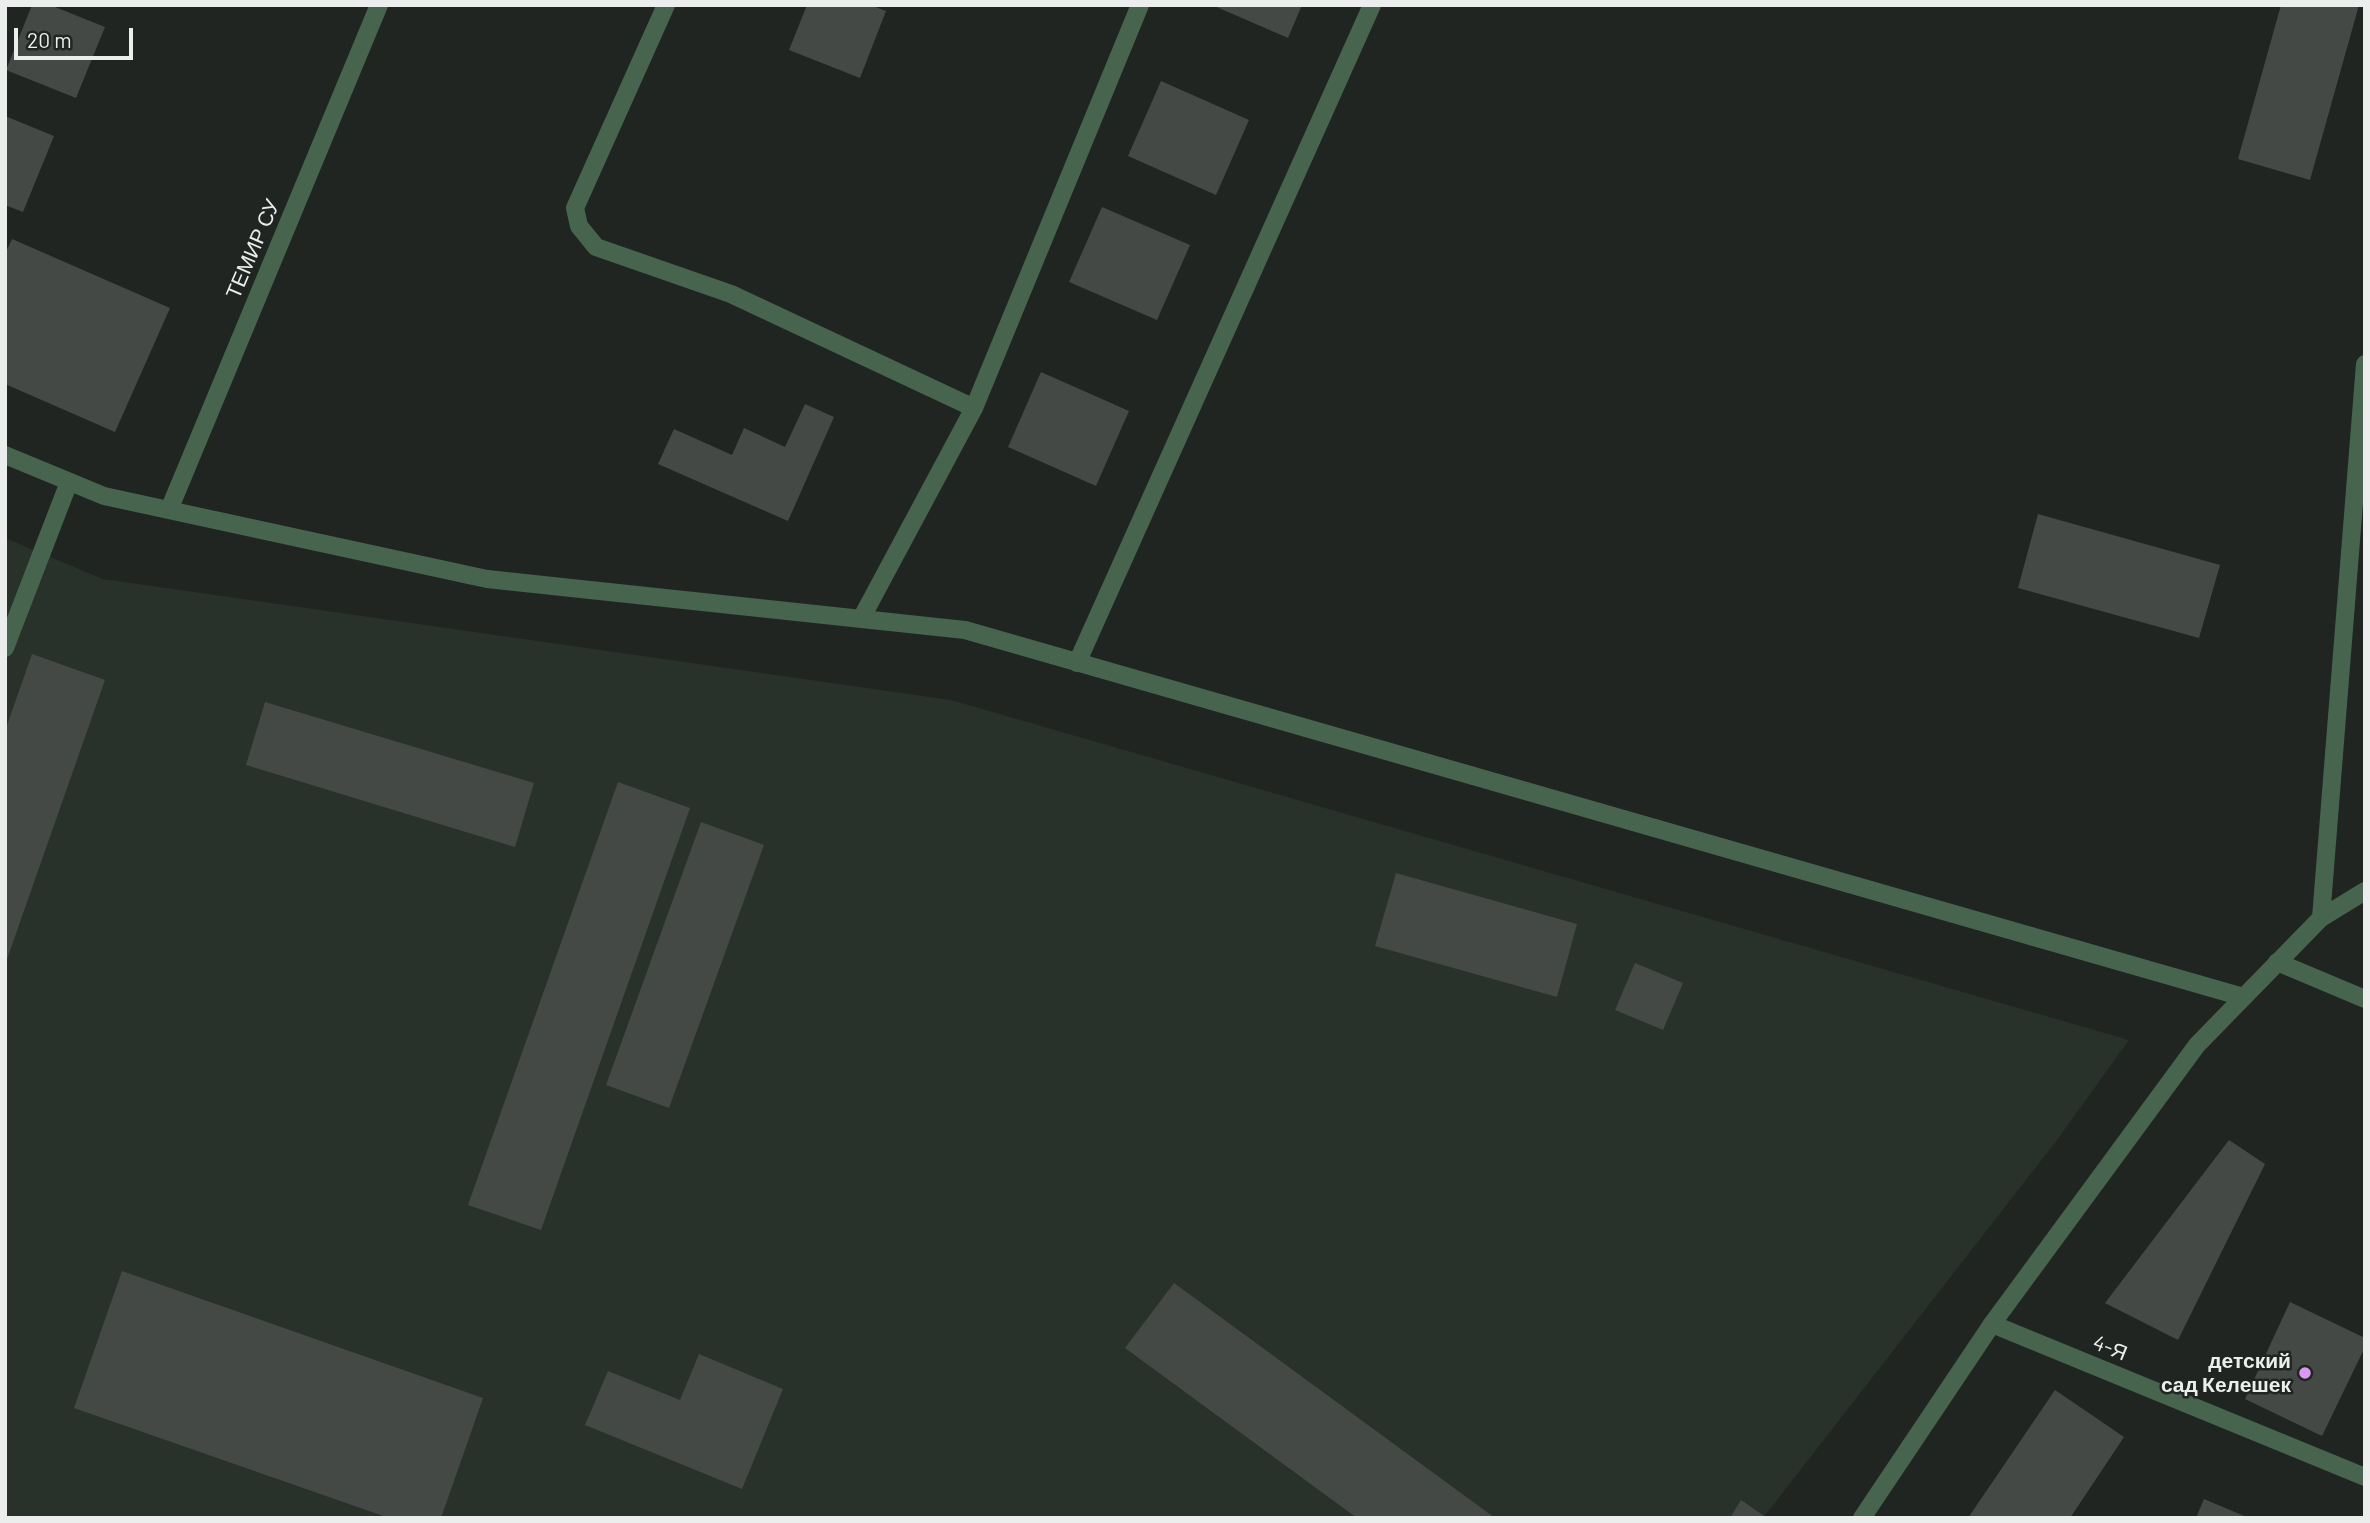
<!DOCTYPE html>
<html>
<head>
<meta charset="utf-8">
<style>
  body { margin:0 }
  #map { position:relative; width:2370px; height:1523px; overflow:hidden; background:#212522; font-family:Barlow,sans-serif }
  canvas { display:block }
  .frame { position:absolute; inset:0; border:7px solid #ebeeec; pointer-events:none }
  .scale { position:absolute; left:14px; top:28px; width:119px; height:32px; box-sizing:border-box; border:4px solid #ebeeec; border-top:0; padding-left:9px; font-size:21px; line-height:24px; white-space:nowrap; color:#ebeeec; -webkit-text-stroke:5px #212522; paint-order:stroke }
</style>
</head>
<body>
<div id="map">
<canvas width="2370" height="1523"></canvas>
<div class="frame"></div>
<div class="scale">20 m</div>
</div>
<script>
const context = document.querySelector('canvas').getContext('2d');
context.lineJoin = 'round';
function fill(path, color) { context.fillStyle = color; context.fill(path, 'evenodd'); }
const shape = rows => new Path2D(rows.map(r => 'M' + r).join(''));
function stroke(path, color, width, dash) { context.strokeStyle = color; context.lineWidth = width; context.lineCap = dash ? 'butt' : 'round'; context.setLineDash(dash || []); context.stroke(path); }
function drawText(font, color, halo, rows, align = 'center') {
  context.font = font + ' Barlow,sans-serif'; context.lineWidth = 5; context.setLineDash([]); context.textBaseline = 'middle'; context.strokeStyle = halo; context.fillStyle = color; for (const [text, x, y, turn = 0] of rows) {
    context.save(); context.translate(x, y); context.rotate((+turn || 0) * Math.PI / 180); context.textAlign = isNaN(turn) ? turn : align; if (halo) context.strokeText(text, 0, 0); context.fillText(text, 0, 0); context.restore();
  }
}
fill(shape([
  [5,538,103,579,951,700,2129,1040,2057,1140,1763,1518,5,1518]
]), '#28312a');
fill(shape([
  [32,5,50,5,105,27,76,98,6,70],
  [807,5,870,5,886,11,860,78,789,50],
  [1212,5,1302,5,1288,38],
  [2281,5,2359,5,2310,180,2238,159],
  [1161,81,1249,120,1216,195,1128,156],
  [5,116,54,136,23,212,5,205],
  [1102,207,1190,245,1157,320,1069,282],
  [12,239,170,308,115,432,5,384,5,254],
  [1041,372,1129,411,1096,486,1008,447],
  [805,404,834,417,788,521,658,464,674,429,732,455,744,428,785,447],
  [2038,514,2220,565,2199,638,2018,588],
  [32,654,105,680,6,962,5,731],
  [265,702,534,783,515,847,246,765],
  [618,782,690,808,541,1230,468,1205],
  [701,822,764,845,669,1108,606,1085],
  [1396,873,1577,924,1557,997,1375,946],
  [1635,963,1683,983,1663,1030,1615,1010],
  [2229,1140,2265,1164,2178,1340,2105,1303],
  [122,1271,483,1398,441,1518,389,1518,74,1408],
  [1174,1283,1495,1518,1357,1518,1125,1348],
  [2290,1302,2365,1338,2365,1347,2322,1436,2245,1399],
  [699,1354,783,1389,742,1489,585,1425,608,1371,680,1400],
  [2055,1390,2124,1437,2070,1518,1968,1518],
  [2204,1499,2249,1518,2196,1518],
  [1741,1500,1767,1518,1730,1518]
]), '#454946');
stroke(shape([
  [5,648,69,482]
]), '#47654e', 18);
stroke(shape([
  [666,5,575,208,579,226,596,247,731,294,974,408],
  [5,455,104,496,487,579,965,630,2243,997],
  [169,510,379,5],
  [861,619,974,408,1140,5],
  [1077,663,1372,5],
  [2321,918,2365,364],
  [2277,962,2365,999],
  [1992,1324,2365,1477]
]), '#47654e', 18);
stroke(shape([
  [1862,1518,1992,1324,2197,1045,2321,918,2365,891]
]), '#47654e', 18);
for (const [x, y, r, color] of [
  [2305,1373,7,"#dc99f4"]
]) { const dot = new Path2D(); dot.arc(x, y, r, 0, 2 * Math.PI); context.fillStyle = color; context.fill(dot); stroke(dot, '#212522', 2.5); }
drawText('21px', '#ebeeec', '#212522', [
  ["ТЕМИР СУ",253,249,-67],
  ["4-Я",2110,1348,22]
]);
drawText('bold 21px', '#ebeeec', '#212522', [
  ["детский",2291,1361],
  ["сад Келешек",2291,1385]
], 'right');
</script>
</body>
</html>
